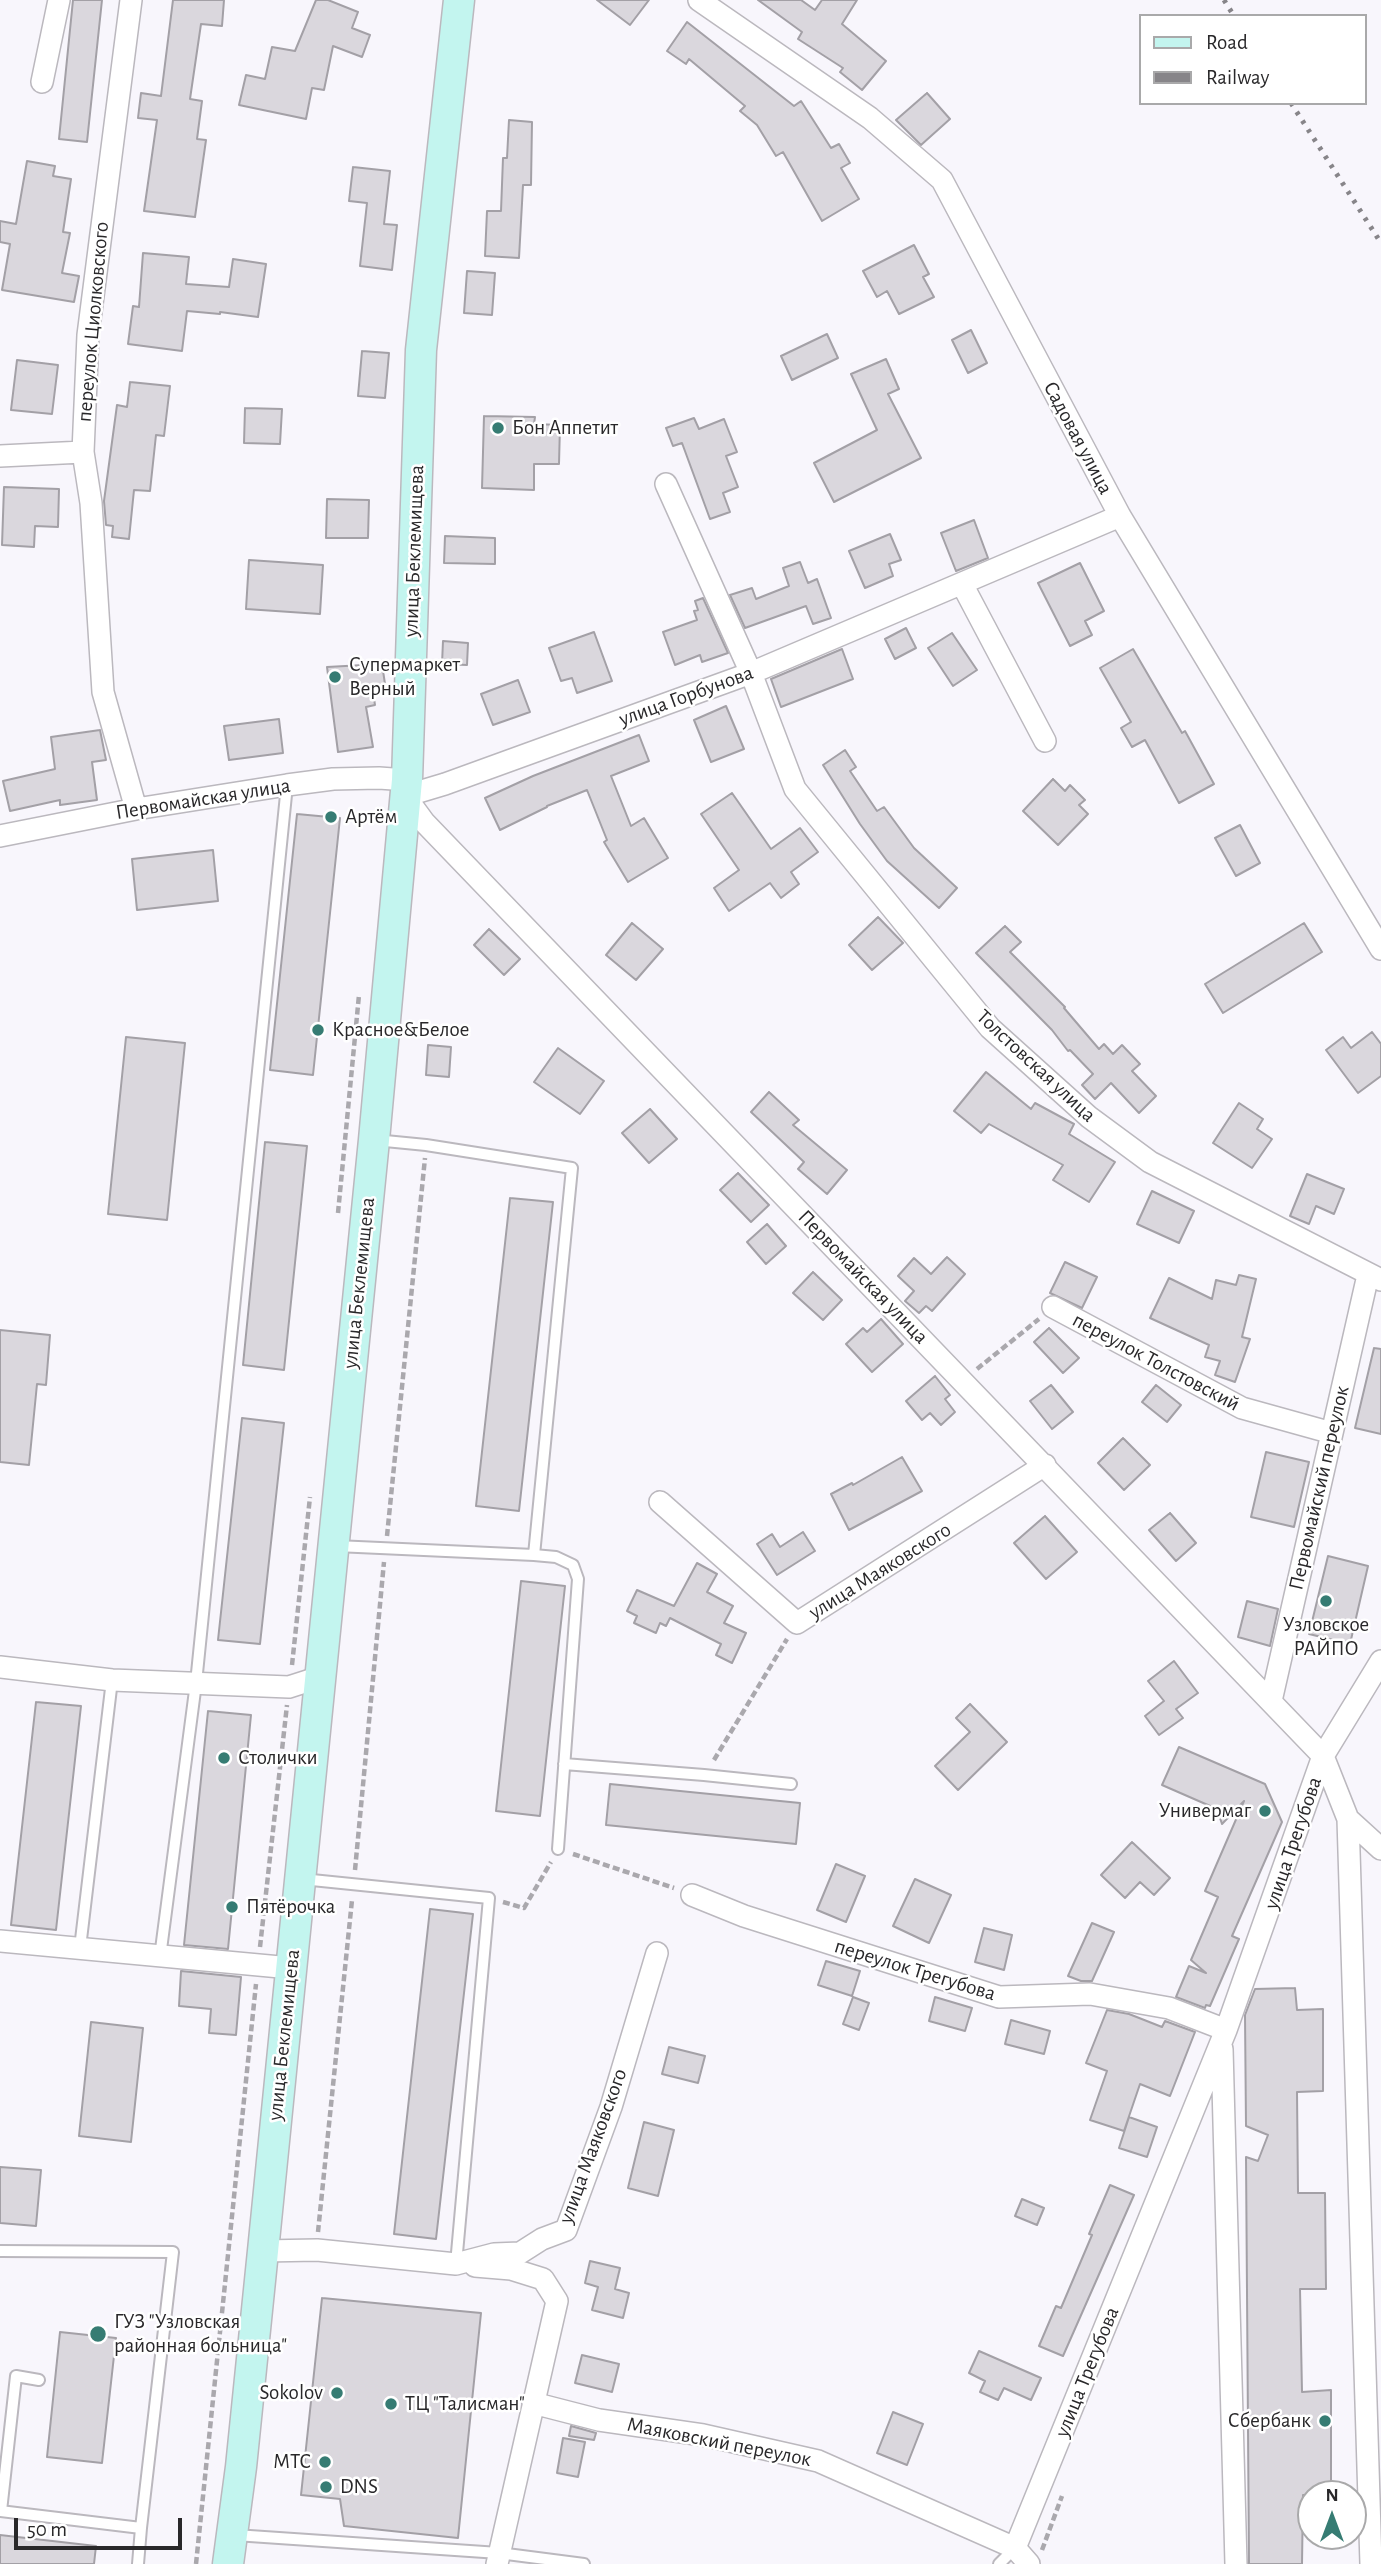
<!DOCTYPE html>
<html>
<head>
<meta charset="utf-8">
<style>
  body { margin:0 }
  #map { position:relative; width:1381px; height:2564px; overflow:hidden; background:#f8f6fc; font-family:"Alegreya Sans",sans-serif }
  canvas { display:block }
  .legend { position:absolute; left:1139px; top:14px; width:228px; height:91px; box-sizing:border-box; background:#fff; border:2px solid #a9a9aa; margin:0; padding:9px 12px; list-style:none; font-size:21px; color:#29282a }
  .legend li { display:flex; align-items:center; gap:14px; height:35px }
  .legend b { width:35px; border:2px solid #a9a9aa }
  .north { position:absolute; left:1297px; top:2480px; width:70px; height:70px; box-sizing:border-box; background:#fff; border:2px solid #a9a9aa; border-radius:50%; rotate:0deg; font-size:19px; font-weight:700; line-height:28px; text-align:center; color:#29282a }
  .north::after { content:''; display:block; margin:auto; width:24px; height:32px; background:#367c73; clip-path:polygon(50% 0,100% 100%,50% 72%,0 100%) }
  .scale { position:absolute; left:14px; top:2518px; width:168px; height:32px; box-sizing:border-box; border:4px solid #29282a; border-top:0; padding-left:9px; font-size:21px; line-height:24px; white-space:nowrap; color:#29282a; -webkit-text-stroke:5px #fff; paint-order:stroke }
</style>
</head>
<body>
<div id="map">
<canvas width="1381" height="2564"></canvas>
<ul class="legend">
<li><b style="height:9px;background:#c3f5ef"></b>Road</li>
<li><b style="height:9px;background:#878589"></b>Railway</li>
</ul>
<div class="north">N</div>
<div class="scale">50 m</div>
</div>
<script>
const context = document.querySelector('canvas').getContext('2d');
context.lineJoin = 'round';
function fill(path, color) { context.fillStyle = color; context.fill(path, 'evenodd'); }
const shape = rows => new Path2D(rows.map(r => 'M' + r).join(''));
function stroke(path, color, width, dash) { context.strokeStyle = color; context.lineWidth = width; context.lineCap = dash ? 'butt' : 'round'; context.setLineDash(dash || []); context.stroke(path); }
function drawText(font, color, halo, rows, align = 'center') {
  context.font = font + ' "Alegreya Sans",sans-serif'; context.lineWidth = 5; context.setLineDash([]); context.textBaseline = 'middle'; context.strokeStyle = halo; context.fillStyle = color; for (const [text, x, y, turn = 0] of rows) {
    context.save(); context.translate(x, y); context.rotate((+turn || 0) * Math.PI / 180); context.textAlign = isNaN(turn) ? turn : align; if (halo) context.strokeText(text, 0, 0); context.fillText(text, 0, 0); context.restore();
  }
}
const building = shape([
  [73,0,102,0,87,142,59,139,73,0],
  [173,0,224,0,222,26,201,24,190,99,202,101,197,139,206,140,195,217,144,211,157,120,138,118,141,93,161,96,173,0],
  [316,0,328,0,358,12,352,28,370,35,362,57,333,46,324,90,312,88,306,119,239,105,246,75,265,79,272,47,295,51,316,0],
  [597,0,649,0,630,25,597,0],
  [758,0,801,0,815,10,822,0,857,0,842,24,886,61,862,90,840,72,843,68,798,39,802,32,758,0],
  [687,22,794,106,801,101,831,148,839,144,850,163,841,168,859,199,822,221,783,152,776,156,757,125,740,111,745,106,689,59,686,64,667,51,687,22],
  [927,93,950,119,921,145,896,120,927,93],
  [509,120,532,122,531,185,523,185,519,258,485,256,487,211,501,211,503,158,507,158,509,120],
  [27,161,55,166,53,176,71,179,63,232,70,233,62,273,79,276,74,302,2,290,10,244,0,242,0,221,16,224,27,161],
  [353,167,390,171,384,224,397,225,392,270,360,266,367,203,349,201,353,167],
  [914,245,929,274,923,277,934,297,899,314,887,291,877,297,863,271,914,245],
  [143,253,189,257,186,284,229,287,233,259,266,264,258,317,220,312,220,314,187,311,182,351,128,344,133,306,139,307,143,253],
  [467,271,495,273,492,315,464,313,467,271],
  [971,330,987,363,968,373,952,340,971,330],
  [827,334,838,358,792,380,781,356,827,334],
  [362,351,389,353,385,398,358,396,362,351],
  [886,359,899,389,888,394,921,458,834,502,814,463,877,430,851,374,886,359],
  [17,360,58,365,52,414,11,410,17,360],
  [130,382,170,386,164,436,156,435,150,491,134,490,129,539,112,537,113,526,106,525,104,501,117,405,127,407,130,382],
  [245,408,282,409,280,444,244,443,245,408],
  [484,416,535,417,534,424,560,425,559,464,534,464,534,490,482,488,484,416],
  [694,418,699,429,724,419,737,452,726,456,738,487,723,493,730,512,710,519,682,443,673,446,666,428,694,418],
  [4,487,59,489,58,527,35,526,34,547,2,545,4,487],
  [327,499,369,500,368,538,326,538,327,499],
  [974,520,988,558,956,571,941,533,974,520],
  [890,534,901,560,889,564,893,576,865,588,849,551,890,534],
  [445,536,495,538,495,564,444,563,445,536],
  [249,560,323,565,320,614,246,609,249,560],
  [800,562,808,583,817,579,831,618,813,624,806,606,745,628,730,595,752,588,756,599,789,586,783,568,800,562],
  [1080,563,1104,611,1085,621,1092,635,1070,646,1038,583,1080,563],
  [703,598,728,653,702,662,700,655,675,665,663,632,697,620,694,611,698,610,695,601,703,598],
  [906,628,916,648,895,659,885,639,906,628],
  [594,632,612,681,577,693,572,678,561,681,549,648,594,632],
  [952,633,977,670,953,686,928,648,952,633],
  [443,641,468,643,467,665,442,664,443,641],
  [842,649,853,679,781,707,771,679,842,649],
  [1133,649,1182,733,1185,731,1214,784,1179,803,1145,740,1132,747,1121,728,1131,722,1100,668,1133,649],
  [382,664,385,684,372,686,375,705,366,707,373,747,338,752,327,667,382,664],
  [518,680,530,712,493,725,481,694,518,680],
  [726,706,744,749,711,762,694,720,726,706],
  [279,719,283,753,229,760,224,726,279,719],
  [100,730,106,760,92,762,97,800,60,805,60,800,10,811,3,781,55,769,51,737,100,730],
  [639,735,649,761,611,776,631,826,644,818,668,858,628,882,604,842,607,840,587,790,547,806,547,807,500,830,485,798,533,776,639,735],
  [845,750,856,767,850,771,877,811,884,807,914,848,957,888,939,908,887,861,860,824,823,765,845,750],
  [1053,779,1065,791,1070,785,1085,800,1079,805,1088,814,1058,845,1023,811,1053,779],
  [732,793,771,849,800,828,818,852,791,872,799,884,781,898,770,883,729,911,714,888,739,870,701,814,732,793],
  [297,814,340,818,313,1075,270,1070,297,814],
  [1240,825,1260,863,1236,876,1215,838,1240,825],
  [213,850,218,901,137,910,132,859,213,850],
  [878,917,903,943,872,970,849,945,878,917],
  [632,923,663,949,636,980,606,955,632,923],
  [1304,923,1322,952,1223,1013,1205,984,1304,923],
  [1005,926,1021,942,1010,952,1065,1007,1064,1008,1099,1049,1104,1044,1113,1054,1122,1045,1140,1064,1132,1071,1156,1096,1139,1113,1111,1083,1095,1099,1082,1085,1093,1074,1070,1050,1068,1051,1052,1030,976,953,1005,926],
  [489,929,520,959,504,975,474,945,489,929],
  [1372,1032,1381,1044,1381,1076,1358,1093,1326,1050,1343,1037,1351,1048,1372,1032],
  [126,1037,185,1043,167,1220,108,1214,126,1037],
  [428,1045,451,1047,449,1077,426,1075,428,1045],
  [558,1048,604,1081,580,1114,534,1082,558,1048],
  [986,1072,1031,1109,1035,1103,1074,1124,1069,1134,1115,1162,1089,1202,1053,1180,1063,1165,989,1124,981,1133,954,1111,986,1072],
  [769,1092,799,1120,793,1125,847,1170,827,1194,798,1169,804,1162,751,1112,769,1092],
  [1239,1103,1263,1119,1257,1129,1272,1139,1252,1168,1213,1143,1239,1103],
  [650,1109,677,1139,649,1163,622,1133,650,1109],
  [265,1142,307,1146,284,1370,243,1365,265,1142],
  [738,1173,769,1205,751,1222,720,1190,738,1173],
  [1307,1174,1344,1189,1334,1214,1316,1206,1309,1224,1290,1216,1307,1174],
  [1152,1191,1194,1211,1179,1243,1137,1224,1152,1191],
  [510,1198,553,1202,519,1511,476,1506,510,1198],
  [767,1224,786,1246,766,1264,747,1242,767,1224],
  [947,1257,965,1274,932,1311,926,1306,919,1313,905,1301,914,1291,898,1276,914,1258,931,1274,947,1257],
  [1065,1262,1097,1277,1082,1308,1050,1293,1065,1262],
  [813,1272,842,1300,823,1320,793,1293,813,1272],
  [1239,1275,1256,1279,1242,1337,1250,1339,1235,1382,1215,1375,1220,1361,1205,1357,1209,1345,1150,1318,1169,1278,1212,1299,1216,1280,1236,1285,1239,1275],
  [881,1319,903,1344,872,1372,846,1344,863,1328,867,1332,881,1319],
  [1049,1328,1079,1358,1063,1373,1034,1342,1049,1328],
  [0,1330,50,1335,46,1385,37,1384,29,1465,0,1462,0,1330],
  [1374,1348,1381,1349,1381,1434,1355,1428,1374,1348],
  [935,1376,950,1395,945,1399,955,1412,941,1425,930,1413,922,1420,906,1401,935,1376],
  [1051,1385,1073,1412,1052,1429,1030,1401,1051,1385],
  [1156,1385,1181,1405,1167,1422,1142,1402,1156,1385],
  [242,1418,284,1423,260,1644,218,1640,242,1418],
  [1123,1438,1150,1465,1124,1490,1098,1463,1123,1438],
  [1266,1452,1309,1462,1294,1527,1251,1517,1266,1452],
  [902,1457,922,1491,849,1530,831,1494,852,1483,853,1485,902,1457],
  [1170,1513,1196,1543,1176,1561,1149,1530,1170,1513],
  [1045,1516,1077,1552,1046,1579,1014,1543,1045,1516],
  [803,1532,815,1551,777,1575,757,1544,772,1534,780,1547,803,1532],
  [1328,1556,1368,1566,1350,1644,1309,1634,1328,1556],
  [697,1563,717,1574,707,1592,733,1606,724,1623,746,1633,732,1663,716,1655,721,1644,670,1618,666,1626,660,1623,656,1633,634,1623,637,1616,627,1611,637,1590,674,1606,697,1563],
  [521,1581,565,1586,540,1816,496,1811,521,1581],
  [1247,1601,1278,1609,1270,1646,1238,1637,1247,1601],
  [1174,1661,1198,1693,1176,1709,1183,1718,1159,1735,1145,1716,1164,1701,1148,1681,1174,1661],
  [36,1702,81,1706,56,1930,11,1925,36,1702],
  [970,1704,1007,1742,958,1790,935,1766,970,1732,956,1718,970,1704],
  [208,1711,251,1715,228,1949,184,1945,208,1711],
  [1179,1747,1265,1784,1282,1822,1232,1936,1239,1939,1210,2006,1206,2005,1205,2008,1176,1997,1189,1966,1206,1973,1191,1960,1218,1897,1205,1891,1244,1801,1222,1824,1217,1809,1162,1785,1179,1747],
  [610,1784,800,1803,796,1844,606,1825,610,1784],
  [1132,1842,1170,1878,1154,1895,1140,1882,1125,1898,1101,1875,1132,1842],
  [836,1864,865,1876,846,1922,817,1910,836,1864],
  [915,1879,951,1895,929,1943,893,1926,915,1879],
  [430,1909,473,1914,436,2239,394,2234,430,1909],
  [1092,1923,1114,1932,1092,1981,1081,1981,1068,1976,1092,1923],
  [984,1928,1012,1935,1004,1970,975,1962,984,1928],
  [826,1961,860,1971,852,1996,818,1985,826,1961],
  [181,1971,241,1977,236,2035,209,2033,211,2009,179,2006,181,1971],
  [1295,1988,1297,2010,1323,2009,1323,2091,1297,2092,1298,2193,1325,2193,1326,2289,1300,2289,1302,2392,1331,2390,1331,2494,1303,2495,1302,2564,1249,2564,1246,2157,1258,2161,1268,2135,1246,2126,1245,2015,1255,1989,1295,1988],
  [853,1997,869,2003,859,2030,843,2024,853,1997],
  [935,1997,972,2008,965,2031,929,2021,935,1997],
  [1107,2010,1129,2014,1162,2027,1165,2021,1195,2032,1170,2096,1140,2084,1124,2131,1090,2120,1107,2071,1086,2063,1107,2010],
  [1011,2020,1050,2031,1044,2054,1005,2044,1011,2020],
  [91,2022,143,2028,131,2142,79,2136,91,2022],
  [669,2047,705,2056,698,2083,662,2074,669,2047],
  [1129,2117,1157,2127,1147,2157,1119,2148,1129,2117],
  [644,2122,674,2130,658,2196,628,2188,644,2122],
  [0,2167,41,2170,36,2226,0,2223,0,2167],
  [1110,2185,1134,2195,1063,2356,1039,2346,1056,2306,1061,2308,1092,2235,1089,2234,1110,2185],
  [1022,2199,1044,2208,1037,2225,1015,2216,1022,2199],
  [590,2261,620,2268,615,2289,629,2293,623,2318,592,2310,598,2287,585,2283,590,2261],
  [322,2298,481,2313,458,2538,344,2526,340,2499,301,2495,322,2298],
  [60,2332,116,2338,102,2463,47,2457,60,2332],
  [979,2351,1041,2378,1031,2400,1004,2388,998,2400,980,2392,985,2381,969,2373,979,2351],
  [582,2355,619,2364,612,2392,575,2383,582,2355],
  [893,2412,923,2424,907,2465,877,2453,893,2412],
  [571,2426,596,2433,594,2440,569,2436,571,2426],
  [563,2438,585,2442,578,2477,557,2473,563,2438],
  [0,2535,96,2546,94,2564,0,2564,0,2535]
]);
fill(building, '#dad7dd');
stroke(building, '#a3a0a6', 2);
const service = shape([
  [375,1140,426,1145,572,1168,534,1555],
  [336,1546,534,1555,556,1557,573,1565,578,1579,558,1849],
  [564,1764,704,1775,791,1784],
  [302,1879,489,1898,456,2264],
  [80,1948,112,1680],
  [160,1957,196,1683,287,785],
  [0,2251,173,2252,141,2528],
  [0,2511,141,2528,138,2564],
  [1,2511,16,2376,39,2380],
  [235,2535,499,2553,584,2564],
  [999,2564,1015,2548]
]);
const minor = shape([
  [131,0,88,335,83,452,91,503,103,692,136,809],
  [699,0,870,118,942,180,1120,516,1381,949],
  [42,82,59,0],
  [0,456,83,452],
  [666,484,751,673,795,789,990,1028,1089,1117,1150,1162,1381,1280],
  [1120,516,751,673,445,784,405,796,424,822,1323,1756,1348,1819,1371,2564],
  [962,584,1045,741],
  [0,836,136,809,287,785,333,779,379,778,407,780],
  [1053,1307,1242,1408,1332,1433],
  [660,1502,797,1623,1045,1465],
  [0,1667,112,1680,289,1687,320,1677],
  [1271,1701,1368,1275],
  [1348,1819,1381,1849],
  [692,1895,744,1916,999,1997,1090,1994,1169,2008,1226,2030],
  [0,1941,291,1968],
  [1222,2049,1236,2564],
  [263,2251,317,2250,456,2264,494,2254,520,2253,542,2239,566,2230,611,2107,657,1953],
  [475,2266,511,2269,543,2279,557,2301,497,2564],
  [533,2403,599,2420,703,2435,818,2461,1015,2548],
  [1029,2564,1015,2548,1226,2030,1323,1756,1381,1661]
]);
const secondary = shape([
  [228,2564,241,2467,263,2251,374,1140,407,780,421,350,459,0]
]);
stroke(service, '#bbb8be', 14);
stroke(minor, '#bbb8be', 24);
stroke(secondary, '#bbb8be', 33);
stroke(shape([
  [338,1213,359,995],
  [977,1369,1039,1319],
  [387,1536,425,1158],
  [292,1665,310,1497],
  [714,1760,787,1639],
  [573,1854,674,1888],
  [355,1870,384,1562],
  [503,1902,524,1908,551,1862],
  [260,1947,287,1705],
  [318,2232,352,1900],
  [1042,2550,1062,2496],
  [196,2564,256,1984]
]), '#aaa8ad', 4.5, [7, 3.5]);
stroke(service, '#fff', 10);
stroke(minor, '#fff', 21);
stroke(secondary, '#c3f5ef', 30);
stroke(shape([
  [1224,0,1234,16],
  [1291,103,1381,243]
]), '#878589', 5, [3.5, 7]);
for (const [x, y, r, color] of [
  [498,428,7,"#367c73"],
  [335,677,7,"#367c73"],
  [331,817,7,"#367c73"],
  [318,1030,7,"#367c73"],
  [1326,1601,7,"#367c73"],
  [224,1758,7,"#367c73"],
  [1265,1811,7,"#367c73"],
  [232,1907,7,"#367c73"],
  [98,2334,9,"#367c73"],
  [337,2393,7,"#367c73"],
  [391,2404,7,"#367c73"],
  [1325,2421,7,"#367c73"],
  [325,2462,7,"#367c73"],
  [326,2487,7,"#367c73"]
]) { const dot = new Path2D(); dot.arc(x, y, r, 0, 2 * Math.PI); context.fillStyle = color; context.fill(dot); stroke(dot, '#fff', 2.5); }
drawText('21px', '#29282a', '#fff', [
  ["переулок Циолковского",93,322,-85],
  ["Садовая улица",1078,438,62],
  ["улица Беклемищева",414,551,-88],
  ["улица Горбунова",686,696,-20],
  ["Первомайская улица",203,799,-9],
  ["Толстовская улица",1036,1066,43],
  ["Первомайская улица",863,1277,46],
  ["улица Беклемищева",359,1283,-84],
  ["переулок Толстовский",1156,1362,28],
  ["Первомайский переулок",1319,1488,-77],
  ["улица Маяковского",880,1571,-32],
  ["улица Трегубова",1293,1843,-71],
  ["переулок Трегубова",915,1970,17],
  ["улица Беклемищева",284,2035,-84],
  ["улица Маяковского",593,2146,-70],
  ["улица Трегубова",1087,2372,-68],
  ["Маяковский переулок",719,2442,11]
]);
drawText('21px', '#29282a', '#fff', [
  ["Бон Аппетит",512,428],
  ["Супермаркет",349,665],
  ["Верный",349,689],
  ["Артём",345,817],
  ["Красное&Белое",332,1030],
  ["Узловское",1326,1625,"center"],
  ["РАЙПО",1326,1649,"center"],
  ["Столички",238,1758],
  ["Универмаг",1251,1811,"right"],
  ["Пятёрочка",246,1907],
  ["ГУЗ \"Узловская",114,2322],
  ["районная больница\"",114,2346],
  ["Sokolov",323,2393,"right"],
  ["ТЦ \"Талисман\"",405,2404],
  ["Сбербанк",1311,2421,"right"],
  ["МТС",311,2462,"right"],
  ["DNS",340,2487]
], 'left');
</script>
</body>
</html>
